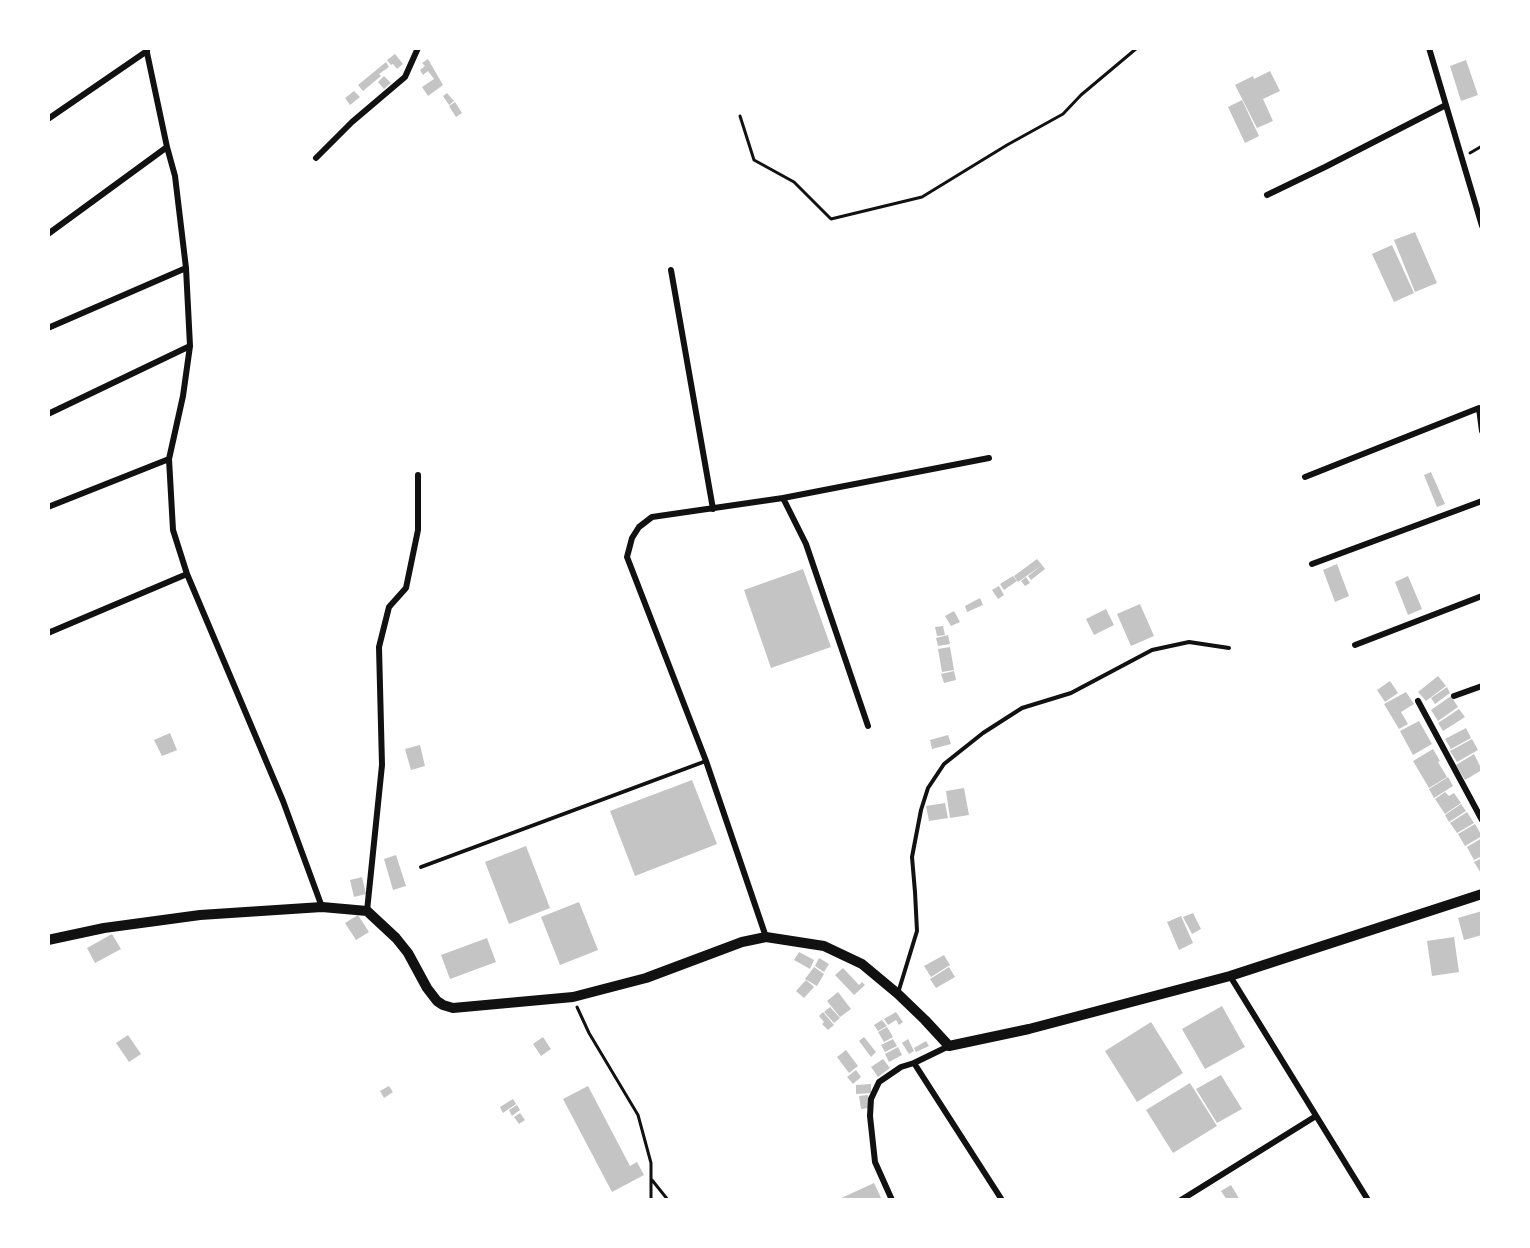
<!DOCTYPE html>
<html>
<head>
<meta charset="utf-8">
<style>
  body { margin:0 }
  #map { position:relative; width:1530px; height:1248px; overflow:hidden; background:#fff; font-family:Roboto,sans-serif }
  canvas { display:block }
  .frame { position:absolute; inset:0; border:50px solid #fff; pointer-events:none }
</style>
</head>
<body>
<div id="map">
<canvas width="1530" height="1248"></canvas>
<div class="frame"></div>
</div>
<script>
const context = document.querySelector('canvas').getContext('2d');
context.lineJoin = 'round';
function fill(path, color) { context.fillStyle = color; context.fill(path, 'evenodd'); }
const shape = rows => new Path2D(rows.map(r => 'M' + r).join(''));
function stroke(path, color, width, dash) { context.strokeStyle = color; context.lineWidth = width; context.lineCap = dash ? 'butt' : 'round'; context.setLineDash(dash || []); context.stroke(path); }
fill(shape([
  [395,54,403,64,397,69,393,64,391,65,387,60],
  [428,59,443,85,428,96,422,87,434,79,428,71,423,75,420,70,425,66,422,63],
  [1466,60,1478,95,1461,101,1450,66],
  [386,62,389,67,379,74,381,76,363,91,358,85],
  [1270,71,1280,91,1263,99,1273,121,1257,128,1235,85,1253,76,1254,79],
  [384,76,391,83,384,89,378,82],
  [354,91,360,97,350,105,345,98],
  [447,93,454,101,449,105,443,96],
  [1242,100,1259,136,1245,143,1228,107],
  [455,102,462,113,456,117,449,106],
  [1415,232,1437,283,1415,292,1394,240],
  [1392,245,1414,293,1394,302,1372,254],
  [1431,472,1445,504,1437,507,1424,475],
  [1037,559,1042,565,1018,582,1014,576],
  [1337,564,1349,596,1335,602,1323,570],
  [1042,565,1045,569,1031,580,1028,576],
  [803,569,831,647,771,668,744,590],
  [1013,576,1017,581,1004,590,1000,584],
  [1408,576,1422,609,1408,615,1395,582],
  [1026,577,1030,583,1025,586,1021,581],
  [999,586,1004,595,998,599,992,590],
  [980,598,983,605,967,612,965,606],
  [1140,604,1154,636,1131,646,1117,614],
  [1106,609,1114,625,1094,635,1086,619],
  [954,611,960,622,951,626,945,616],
  [943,626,945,635,937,636,935,627],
  [948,635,950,644,938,646,936,638],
  [950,647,954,670,942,672,938,649],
  [954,671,956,680,944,683,941,674],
  [1438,676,1446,686,1426,701,1418,692],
  [1390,681,1398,693,1385,702,1377,690],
  [1447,687,1450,693,1435,704,1431,698],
  [1406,692,1414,704,1401,712,1408,724,1399,729,1384,704],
  [1451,696,1458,707,1438,721,1431,710],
  [1459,709,1465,717,1443,731,1438,723],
  [1419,721,1432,744,1413,755,1400,731],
  [1466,728,1471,738,1451,749,1445,739],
  [170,733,177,750,162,756,154,740],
  [948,735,951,744,932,749,930,740],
  [1472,739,1478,750,1457,762,1450,751],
  [420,745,425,766,411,770,405,749],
  [1433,749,1440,761,1438,762,1447,777,1429,788,1413,761],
  [1474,754,1482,770,1465,780,1456,765],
  [1448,777,1453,786,1434,798,1429,789],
  [692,780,717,844,635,876,610,811],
  [964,788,969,815,950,818,946,791],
  [1445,792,1449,796,1454,793,1461,803,1445,814,1435,799],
  [945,803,948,818,929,821,926,806],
  [1461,804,1466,811,1449,822,1445,815],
  [1467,812,1474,823,1457,833,1450,823],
  [1475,824,1482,836,1465,846,1458,834],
  [1482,838,1482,856,1474,860,1467,847],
  [526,846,550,908,509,924,485,862],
  [396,855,406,886,393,890,384,859],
  [1482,858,1482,875,1474,862],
  [362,877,366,894,354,897,350,880],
  [579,902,598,950,560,965,541,917],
  [1482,911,1482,935,1464,940,1458,918],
  [1193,913,1201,929,1192,934,1183,917],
  [358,915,369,932,356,940,345,923],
  [1181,916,1193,943,1179,950,1167,922],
  [112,934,121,949,95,963,87,948],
  [1454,937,1459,972,1432,976,1427,941],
  [487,938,496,962,450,979,441,955],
  [799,952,814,960,810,969,794,960],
  [944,955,950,965,931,977,924,966],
  [819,958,829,964,824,972,815,966],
  [814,967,824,974,817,986,805,979],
  [949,967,955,977,936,988,930,979],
  [843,968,859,985,862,982,865,985,854,995,835,975],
  [806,980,814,987,804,998,796,991],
  [838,992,851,1009,840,1017,827,1001],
  [1222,1006,1245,1047,1205,1069,1182,1029],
  [830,1007,840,1018,834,1023,824,1012],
  [823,1012,834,1025,828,1030,822,1024,824,1022,819,1016],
  [896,1012,903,1022,899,1025,896,1020,888,1025,884,1019],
  [882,1020,887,1026,878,1031,874,1025],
  [1151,1022,1183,1073,1137,1102,1105,1051],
  [887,1027,893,1037,884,1042,878,1032],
  [128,1035,141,1054,129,1062,116,1043],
  [543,1037,551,1049,541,1056,533,1044],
  [864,1037,876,1052,871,1057,859,1041],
  [893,1039,897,1046,885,1052,881,1045],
  [908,1039,914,1051,909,1054,902,1043],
  [926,1041,929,1046,916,1052,914,1048],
  [898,1047,902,1055,889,1062,885,1054],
  [846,1050,858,1066,849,1073,837,1057],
  [883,1059,890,1068,878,1077,871,1067],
  [856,1070,861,1077,853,1084,847,1077],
  [1221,1075,1242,1109,1217,1123,1196,1089],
  [1190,1083,1217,1126,1173,1153,1146,1110],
  [871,1084,871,1093,856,1094,856,1085],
  [389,1086,393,1092,384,1098,380,1091],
  [588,1086,630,1166,637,1162,644,1175,612,1192,563,1099],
  [868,1095,870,1108,861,1109,859,1096],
  [513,1099,516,1104,503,1113,500,1107],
  [517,1105,520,1110,512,1116,509,1110],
  [520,1113,525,1120,519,1124,514,1117],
  [874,1183,882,1200,837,1200],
  [1231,1185,1240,1200,1227,1200,1221,1191]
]), '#c4c4c4');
stroke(shape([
  [740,116,754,160,794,182,831,219,922,197,1007,145,1063,114,1081,95,1137,48],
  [1470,153,1482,146],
  [577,1007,589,1033,638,1115,651,1163,651,1200],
  [652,1180,668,1200]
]), '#111', 3);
stroke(shape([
  [421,867,706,761],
  [898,993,917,931,915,892,912,857,921,810,928,788,944,764,983,733,1022,708,1071,693,1152,650,1189,642,1229,648]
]), '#111', 4);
stroke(shape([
  [146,48,167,147,175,176,186,268,190,346,183,396,169,459,173,530,187,574,283,801,322,907],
  [1429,48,1482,226],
  [48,119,147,51],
  [316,158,352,122,405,77,418,48],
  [1267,195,1325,167,1446,105],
  [48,234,167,147],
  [671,270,713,509],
  [48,328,186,268],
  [48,414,190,346],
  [1305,477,1479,408,1482,431],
  [783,498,989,458],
  [48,507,169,459],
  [1312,564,1482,501],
  [48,633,187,574],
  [1355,645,1482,596],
  [1454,696,1482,686],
  [1418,701,1482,820],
  [367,911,382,765,379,647,389,607,406,588,418,530,418,475],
  [766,937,706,761,627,557,632,538,639,527,652,517,783,498,806,544,868,726],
  [1230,976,1368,1200],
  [914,1063,949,1046],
  [892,1200,875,1162,870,1116,871,1099,879,1082,901,1067,914,1063,1002,1200],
  [1181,1200,1316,1116]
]), '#111', 6);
stroke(shape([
  [48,940,104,928,200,915,322,907,367,911,396,938,408,953,427,988,437,1001,443,1005,453,1008,573,997,646,978,742,942,766,937,824,946,862,964,898,994,925,1020,949,1046,1029,1029,1230,976,1482,894]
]), '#111', 10);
</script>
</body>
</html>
